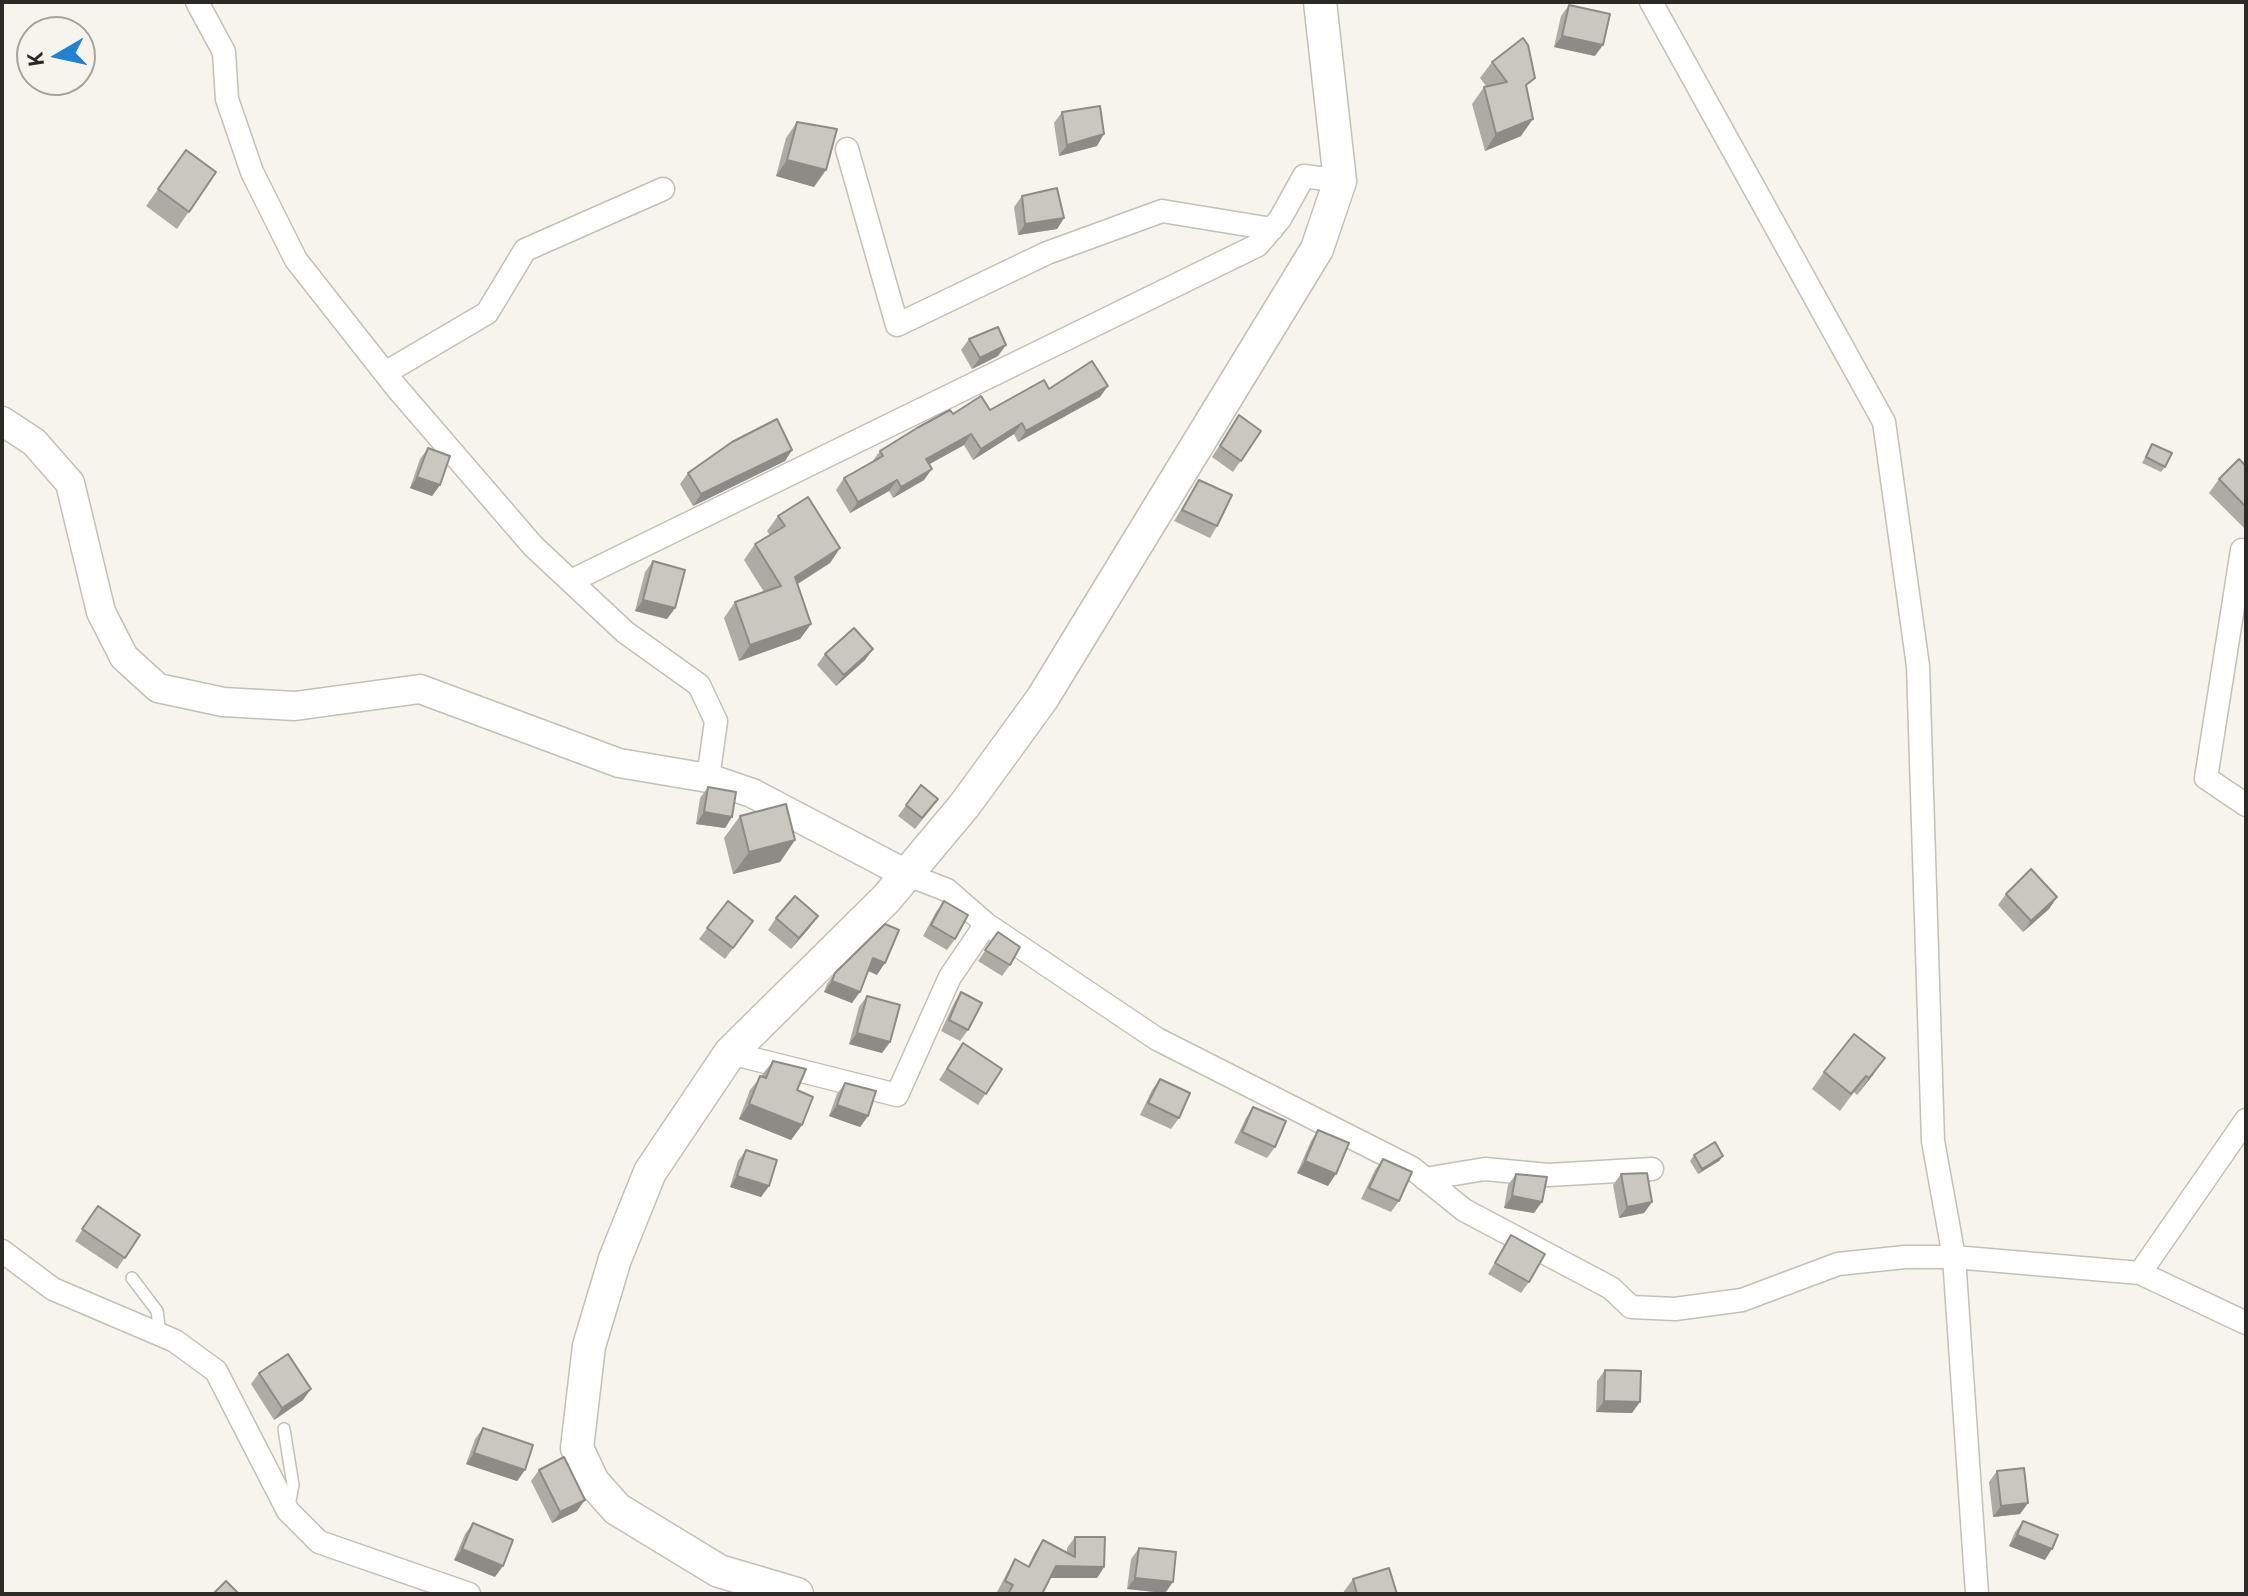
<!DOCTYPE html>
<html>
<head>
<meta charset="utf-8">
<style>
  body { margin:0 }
  #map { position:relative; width:2248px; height:1596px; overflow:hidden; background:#f6f4eb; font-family:Barlow,sans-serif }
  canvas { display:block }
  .frame { position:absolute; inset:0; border:4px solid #2b2a27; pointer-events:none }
  .north { position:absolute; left:16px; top:16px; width:80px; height:80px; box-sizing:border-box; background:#f6f4eb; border:2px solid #a5a39d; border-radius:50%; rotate:261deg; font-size:22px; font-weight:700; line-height:32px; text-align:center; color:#2b2a27 }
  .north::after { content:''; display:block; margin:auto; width:28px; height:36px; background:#2183cf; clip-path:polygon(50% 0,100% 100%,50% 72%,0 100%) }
</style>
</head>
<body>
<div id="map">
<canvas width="2248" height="1596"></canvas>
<div class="frame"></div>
<div class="north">K</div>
</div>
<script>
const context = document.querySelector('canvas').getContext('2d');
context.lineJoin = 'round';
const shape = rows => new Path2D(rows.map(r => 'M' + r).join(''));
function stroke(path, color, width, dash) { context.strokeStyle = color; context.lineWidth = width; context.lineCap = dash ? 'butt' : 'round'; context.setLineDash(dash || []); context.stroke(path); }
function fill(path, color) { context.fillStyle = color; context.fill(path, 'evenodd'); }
const service = shape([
  [132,1278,157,1311,160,1333],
  [284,1429,293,1485,289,1506]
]);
const minor = shape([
  [197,2,224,52,227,99,252,172,296,260,396,387,533,546,625,632,699,685,716,721,708,778],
  [1651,2,1884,422,1918,666,1933,1141,1954,1257,1977,1594],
  [847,149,897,325,1047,253,1162,211,1272,229],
  [385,373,487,313,525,250,663,189],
  [2242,550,2206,778,2246,805],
  [571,581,1258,245,1280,219,1304,176,1340,181],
  [906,874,947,890,986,924,1157,1039,1412,1168,1464,1210,1611,1288,1631,1307,1675,1309,1742,1300,1838,1264,1905,1257,1954,1257,2140,1273,2246,1120],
  [730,1053,897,1095,950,977,986,924],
  [1425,1179,1485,1169,1548,1175,1652,1169],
  [2,1251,53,1289,175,1341,216,1371,288,1511,319,1542,469,1594],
  [2140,1273,2246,1323]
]);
const tertiary = shape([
  [2,421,34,442,70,483,101,612,124,657,158,688,223,702,295,706,420,689,619,763,708,778,752,793,906,874]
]);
const secondary = shape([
  [797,1594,719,1571,617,1509,593,1482,577,1448,589,1346,615,1259,650,1172,730,1053,886,899,964,806,1042,699,1317,249,1340,181,1320,2]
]);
stroke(service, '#c2c0b7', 14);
stroke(minor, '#c2c0b7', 25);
stroke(tertiary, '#c2c0b7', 31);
stroke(secondary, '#c2c0b7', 35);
stroke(service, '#fff', 11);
stroke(minor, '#fff', 22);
stroke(tertiary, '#fff', 28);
stroke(secondary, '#fff', 32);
fill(shape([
  [1569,5,1595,56,1554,47,1561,16],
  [1492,62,1527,90,1521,136,1485,151,1472,104,1484,87,1486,86,1480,78],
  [1062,112,1097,146,1059,156,1054,123],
  [797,122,814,187,776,176,786,138],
  [186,150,216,172,177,229,146,206],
  [1022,196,1064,218,1057,229,1018,235,1014,207],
  [969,339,998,356,972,369,961,350],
  [1049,389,1100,397,1018,442,1014,434,973,460,964,445,929,464,924,480,893,498,889,491,850,513,836,490,844,478,872,462,880,451,953,414,990,410],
  [1239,415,1261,431,1233,472,1212,457],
  [2152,444,2165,467,2161,472,2142,463],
  [428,448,440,485,432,496,410,488,420,459],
  [792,450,785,461,693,506,680,484,688,473],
  [2246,466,2246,526,2244,528,2209,493,2219,479],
  [1199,480,1217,526,1210,538,1174,521],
  [778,516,840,548,830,563,798,584,811,624,800,639,739,661,724,618,735,602,764,592,744,560,755,544,770,535,767,531],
  [653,561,675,608,667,619,635,611,645,572],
  [873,649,865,660,836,686,817,665,825,654],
  [921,785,930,810,915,829,898,816],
  [708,787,732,817,725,828,696,824,700,798],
  [740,816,795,840,780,862,733,874,724,838],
  [2006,894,2057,897,2049,909,2023,932,1998,905],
  [728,901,753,921,725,959,699,939],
  [944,901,955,939,947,950,923,936,936,912],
  [776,918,810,927,791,949,768,930],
  [885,924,877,975,868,971,852,1003,824,992,827,984,835,973],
  [998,932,1010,965,1002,976,978,961],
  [961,992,968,1030,960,1041,941,1031,954,1003],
  [867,996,890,1042,882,1053,849,1044,859,1007],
  [963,1043,1002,1069,978,1105,939,1080],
  [773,1061,797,1090,802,1125,791,1140,739,1119,750,1090],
  [1824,1072,1873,1075,1857,1095,1854,1092,1840,1111,1812,1089],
  [1160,1079,1179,1118,1171,1129,1140,1115,1152,1090],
  [845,1083,868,1116,860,1127,829,1116,837,1094],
  [1253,1107,1275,1147,1267,1158,1234,1143,1246,1118],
  [1318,1130,1328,1186,1297,1173,1311,1141],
  [746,1150,769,1186,761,1197,730,1187,738,1161],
  [1694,1155,1723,1156,1719,1161,1698,1174,1690,1161],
  [1383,1159,1399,1201,1391,1212,1361,1199,1375,1170],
  [1516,1174,1534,1213,1504,1208,1508,1185],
  [1621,1174,1652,1202,1644,1213,1619,1218,1613,1185],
  [98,1206,140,1235,117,1269,75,1241],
  [1511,1235,1529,1282,1521,1293,1488,1274],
  [1605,1370,1632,1413,1596,1412,1597,1381],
  [259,1373,303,1400,274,1420,251,1384],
  [483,1428,525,1470,517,1481,466,1464,475,1439],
  [539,1470,577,1511,552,1523,531,1481],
  [1997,1471,2028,1503,2020,1514,1993,1517,1989,1482],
  [2023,1521,2045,1560,2009,1546,2015,1532],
  [473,1523,495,1577,454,1560,465,1534],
  [1075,1537,1104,1567,1097,1578,1050,1578,1042,1594,1000,1594,997,1592,1008,1571,1015,1559,1028,1566,1035,1552,1043,1540,1067,1553,1067,1548],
  [1139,1548,1173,1582,1165,1593,1127,1589,1131,1559],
  [1353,1579,1397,1594,1342,1594]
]), '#adaba3');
fill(shape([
  [1562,36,1603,45,1595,56,1554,47],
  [1533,119,1521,136,1485,151,1496,134],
  [1104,134,1097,146,1059,156,1067,145],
  [787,160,826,170,814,187,776,176],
  [1064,218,1057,229,1018,235,1025,224],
  [1006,345,998,356,972,369,980,358],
  [1108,386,1100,397,1018,442,1026,431],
  [1022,423,1014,434,973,460,981,449],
  [971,434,964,445,919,470,926,459],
  [792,450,785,461,693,506,701,494],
  [932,469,924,480,893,498,901,487],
  [417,477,440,485,432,496,410,488],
  [897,480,889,491,850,513,858,502],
  [840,548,830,563,784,592,795,577],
  [643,600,675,608,667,619,635,611],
  [811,624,800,639,739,661,750,645],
  [873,649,865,660,836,686,844,675],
  [704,812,732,817,725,828,696,824],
  [795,840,780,862,733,874,749,852],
  [2057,897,2049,909,2023,932,2031,921],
  [818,916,810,927,791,949,799,938],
  [873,958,885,963,877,975,865,969],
  [832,981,860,992,852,1003,824,992],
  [857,1033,890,1042,882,1053,849,1044],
  [1885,1058,1873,1075,1857,1095,1869,1078],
  [749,1104,802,1125,791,1140,739,1119],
  [837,1105,868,1116,860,1127,829,1116],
  [1723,1156,1719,1161,1698,1174,1702,1169],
  [1305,1161,1336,1174,1328,1186,1297,1173],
  [737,1176,769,1186,761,1197,730,1187],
  [1512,1196,1542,1202,1534,1213,1504,1208],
  [1652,1202,1644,1213,1619,1218,1627,1207],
  [311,1389,303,1400,274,1420,282,1408],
  [1604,1401,1640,1402,1632,1413,1596,1412],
  [474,1453,525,1470,517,1481,466,1464],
  [585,1500,577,1511,552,1523,560,1512],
  [2028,1503,2020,1514,1993,1517,2001,1506],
  [2017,1535,2052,1549,2045,1560,2009,1546],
  [462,1549,503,1566,495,1577,454,1560],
  [1056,1566,1104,1567,1097,1578,1048,1578],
  [1135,1578,1173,1582,1165,1593,1127,1589]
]), '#8d8b85');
const building = shape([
  [1569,5,1610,14,1603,45,1562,36,1569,5],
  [1523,38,1528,45,1535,78,1526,85,1533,119,1496,134,1484,87,1507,82,1492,62,1523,38],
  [1100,106,1104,134,1067,145,1062,112,1100,106],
  [797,122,837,129,826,170,787,160,797,122],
  [186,150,216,172,189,212,158,189,186,150],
  [1057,188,1064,218,1025,224,1022,196,1057,188],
  [998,327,1006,345,980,358,969,339,998,327],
  [1092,361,1108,386,1026,431,1022,423,981,449,971,434,926,459,932,469,901,487,897,480,858,502,844,478,883,456,880,451,917,428,950,410,953,414,981,396,990,410,1044,380,1049,389,1092,361],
  [1239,415,1261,431,1241,461,1220,446,1239,415],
  [777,419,792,450,701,494,688,473,732,442,777,419],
  [2152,444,2172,453,2165,467,2146,457,2152,444],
  [428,448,450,456,440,485,417,477,428,448],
  [2239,459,2246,466,2246,507,2219,479,2239,459],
  [1199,480,1232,495,1217,526,1182,510,1199,480],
  [808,497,840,548,795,577,811,624,750,645,735,602,781,586,755,544,785,526,778,516,808,497],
  [653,561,685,570,675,608,643,600,653,561],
  [854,628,873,649,844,675,825,654,854,628],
  [921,785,938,799,922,818,906,805,921,785],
  [708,787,736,792,732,817,704,812,708,787],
  [786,804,795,840,749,852,740,816,786,804],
  [2031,869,2057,897,2031,921,2006,894,2031,869],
  [795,896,818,916,799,938,776,918,795,896],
  [728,901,753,921,733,948,707,928,728,901],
  [944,901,968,915,955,939,931,925,944,901],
  [885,924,899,930,885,963,873,958,860,992,832,981,835,973,885,924],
  [998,932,1020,947,1010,965,985,950,998,932],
  [961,992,982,1003,968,1030,949,1020,961,992],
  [867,996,900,1005,890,1042,857,1033,867,996],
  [1854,1034,1885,1058,1869,1078,1866,1076,1851,1094,1824,1072,1854,1034],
  [963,1043,1002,1069,986,1094,947,1069,963,1043],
  [773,1061,806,1069,797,1090,813,1097,802,1125,749,1104,760,1076,766,1078,773,1061],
  [1160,1079,1190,1093,1179,1118,1148,1103,1160,1079],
  [845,1083,876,1091,868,1116,837,1105,845,1083],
  [1253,1107,1286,1121,1275,1147,1242,1132,1253,1107],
  [1318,1130,1349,1143,1336,1174,1305,1161,1318,1130],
  [1715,1142,1723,1156,1702,1169,1694,1155,1715,1142],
  [746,1150,777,1160,769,1186,737,1176,746,1150],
  [1383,1159,1412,1172,1399,1201,1369,1188,1383,1159],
  [1647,1173,1652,1202,1627,1207,1621,1174,1647,1173],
  [1516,1174,1547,1177,1542,1202,1512,1196,1516,1174],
  [98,1206,140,1235,125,1258,82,1229,98,1206],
  [1511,1235,1545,1254,1529,1282,1495,1263,1511,1235],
  [288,1354,311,1389,282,1408,259,1373,288,1354],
  [1605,1370,1641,1371,1640,1402,1604,1401,1605,1370],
  [483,1428,533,1445,525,1470,474,1453,483,1428],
  [564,1457,585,1500,560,1512,539,1470,564,1457],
  [2024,1468,2028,1503,2001,1506,1997,1471,2024,1468],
  [2023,1521,2058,1535,2052,1549,2017,1535,2023,1521],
  [473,1523,513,1540,503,1566,462,1549,473,1523],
  [1075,1537,1105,1537,1104,1567,1056,1566,1042,1594,1008,1594,1013,1585,1005,1581,1015,1559,1029,1567,1043,1540,1075,1557,1075,1537],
  [1139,1548,1176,1552,1173,1582,1135,1578,1139,1548],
  [1389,1568,1397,1594,1357,1594,1353,1579,1389,1568],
  [226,1581,239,1594,214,1593,226,1581]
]);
fill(building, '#c9c7be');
stroke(building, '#8d8b85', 2);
</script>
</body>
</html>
